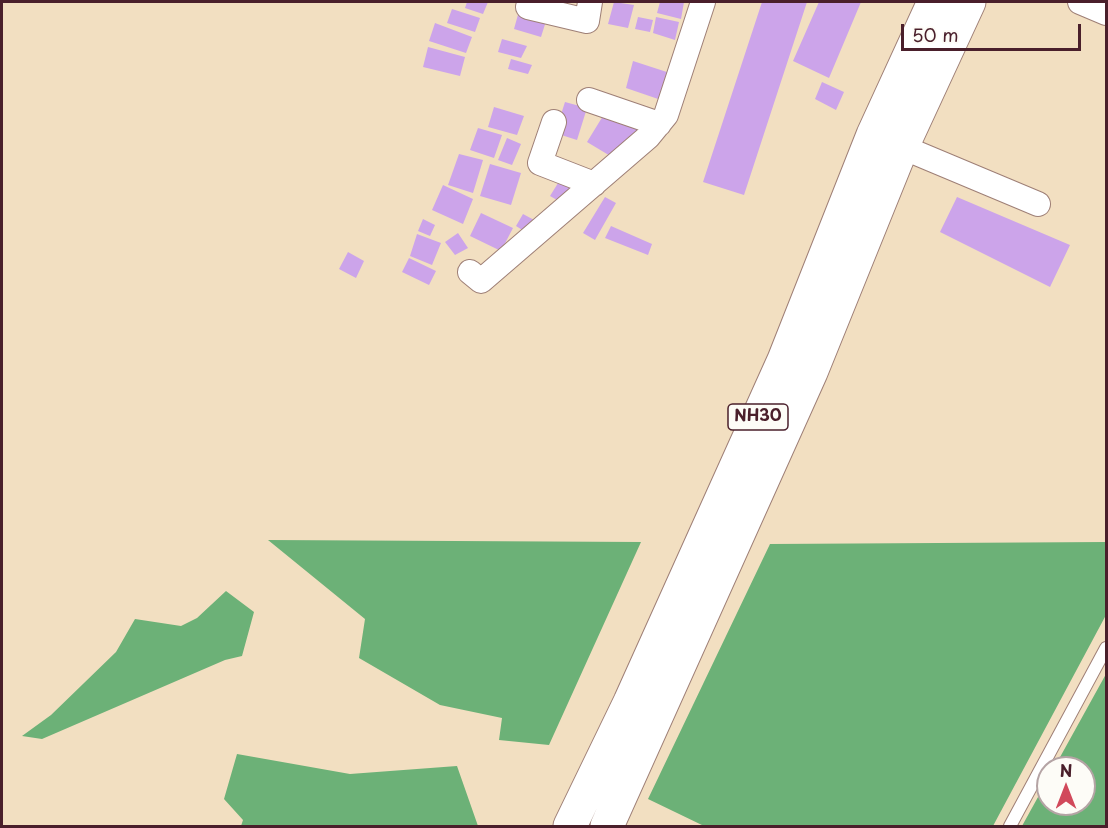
<!DOCTYPE html>
<html>
<head>
<meta charset="utf-8">
<style>
  body { margin:0 }
  #map { position:relative; width:1108px; height:828px; overflow:hidden; background:#f2dfc1; font-family:"Playpen Sans",sans-serif }
  canvas { display:block }
  .frame { position:absolute; inset:0; border:3px solid #4a1f2b; pointer-events:none }
  .north { position:absolute; left:1036px; top:756px; width:60px; height:60px; box-sizing:border-box; background:#fdfcf7; border:2px solid #b5a4a5; border-radius:50%; rotate:0deg; font-size:16px; font-weight:700; line-height:24px; text-align:center; color:#4a1f2b }
  .north::after { content:''; display:block; margin:auto; width:21px; height:27px; background:#d1495b; clip-path:polygon(50% 0,100% 100%,50% 72%,0 100%) }
  .scale { position:absolute; left:901px; top:24px; width:180px; height:27px; box-sizing:border-box; border:3px solid #4a1f2b; border-top:0; padding-left:8px; font-size:18px; line-height:21px; white-space:nowrap; color:#4a1f2b; -webkit-text-stroke:4px #fdfcf7; paint-order:stroke }
</style>
</head>
<body>
<div id="map">
<canvas width="1108" height="828"></canvas>
<div class="frame"></div>
<div class="north">N</div>
<div class="scale">50 m</div>
</div>
<script>
const context = document.querySelector('canvas').getContext('2d');
context.lineJoin = 'round';
function fill(path, color) { context.fillStyle = color; context.fill(path, 'evenodd'); }
const shape = rows => new Path2D(rows.map(r => 'M' + r).join(''));
function stroke(path, color, width, dash) { context.strokeStyle = color; context.lineWidth = width; context.lineCap = dash ? 'butt' : 'round'; context.setLineDash(dash || []); context.stroke(path); }
function drawText(font, color, halo, rows, align = 'center') {
  context.font = font + ' "Playpen Sans",sans-serif'; context.lineWidth = 6; context.setLineDash([]); context.textBaseline = 'middle'; context.strokeStyle = halo; context.fillStyle = color; for (const [text, x, y, turn = 0] of rows) {
    context.save(); context.translate(x, y); context.rotate((+turn || 0) * Math.PI / 180); context.textAlign = isNaN(turn) ? turn : align; if (halo) context.strokeText(text, 0, 0); context.fillText(text, 0, 0); context.restore();
  }
}
fill(shape([
  [268,540,641,542,549,745,499,740,502,718,440,705,359,658,365,619],
  [1106,542,1106,615,993,826,704,826,648,799,770,544],
  [226,591,254,612,242,656,225,660,42,739,22,736,51,715,116,652,135,619,181,626,197,618],
  [1106,674,1106,826,1022,826,1048,779,1048,804,1084,804,1084,768,1054,768],
  [237,754,350,774,457,766,478,826,241,826,243,820,224,799]
]), '#6cb177');
fill(shape([
  [467,2,488,2,483,14,465,8],
  [614,2,634,5,628,28,608,24],
  [660,2,684,2,681,19,657,13],
  [762,2,807,2,744,195,703,182],
  [819,2,861,2,829,78,793,61],
  [452,9,480,18,475,32,447,23],
  [519,11,547,18,541,37,514,29],
  [638,17,653,20,650,32,635,29],
  [656,17,679,22,675,40,653,33],
  [435,23,472,37,466,53,429,41],
  [502,39,527,46,521,58,498,52],
  [428,47,465,57,460,76,423,67],
  [511,59,532,65,528,74,508,69],
  [633,61,673,74,664,101,626,88],
  [822,82,844,92,836,110,815,99],
  [565,102,587,108,577,140,555,133],
  [494,107,524,116,517,135,488,127],
  [606,111,639,129,612,157,587,142],
  [478,128,502,135,494,158,470,150],
  [507,138,521,144,512,165,498,160],
  [459,154,483,160,473,193,448,185],
  [490,164,521,173,511,205,480,196],
  [563,175,576,183,564,204,550,196],
  [443,185,473,199,463,224,432,210],
  [605,197,616,203,595,240,583,233],
  [957,197,1070,245,1050,287,940,232],
  [481,213,513,228,501,251,470,236],
  [523,214,536,221,527,233,516,226],
  [423,219,435,225,430,236,418,231],
  [611,226,652,244,648,255,605,238],
  [458,233,468,248,455,255,445,242],
  [417,234,441,243,432,265,410,256],
  [348,252,364,261,356,278,339,269],
  [409,258,436,271,429,285,402,272]
]), '#cca4ea');
const service = shape([
  [1010,826,1106,648]
]);
const minor = shape([
  [1080,2,1106,13],
  [528,7,587,21,590,2],
  [589,100,659,124],
  [554,122,540,163,594,184],
  [902,147,1038,204],
  [470,272,481,281,648,137,666,115,703,2]
]);
const trunk = shape([
  [570,826,630,702,784,360,873,135,934,2],
  [607,826,811,372,902,147,969,2]
]);
stroke(service, '#9e7f76', 14);
stroke(minor, '#9e7f76', 26);
stroke(trunk, '#9e7f76', 35);
stroke(service, '#fff', 12);
stroke(minor, '#fff', 24);
stroke(trunk, '#fff', 33);
for (const [x, y, w] of [
  [758,417,60]
]) { const box = new Path2D(); box.roundRect(x - w / 2, y - 13, w, 26, 4.5); context.fillStyle = '#fdfcf7'; context.fill(box); stroke(box, '#4a1f2b', 1.5); }
drawText('bold 16px', '#4a1f2b', null, [
  ["NH30",758,417]
]);
</script>
</body>
</html>
